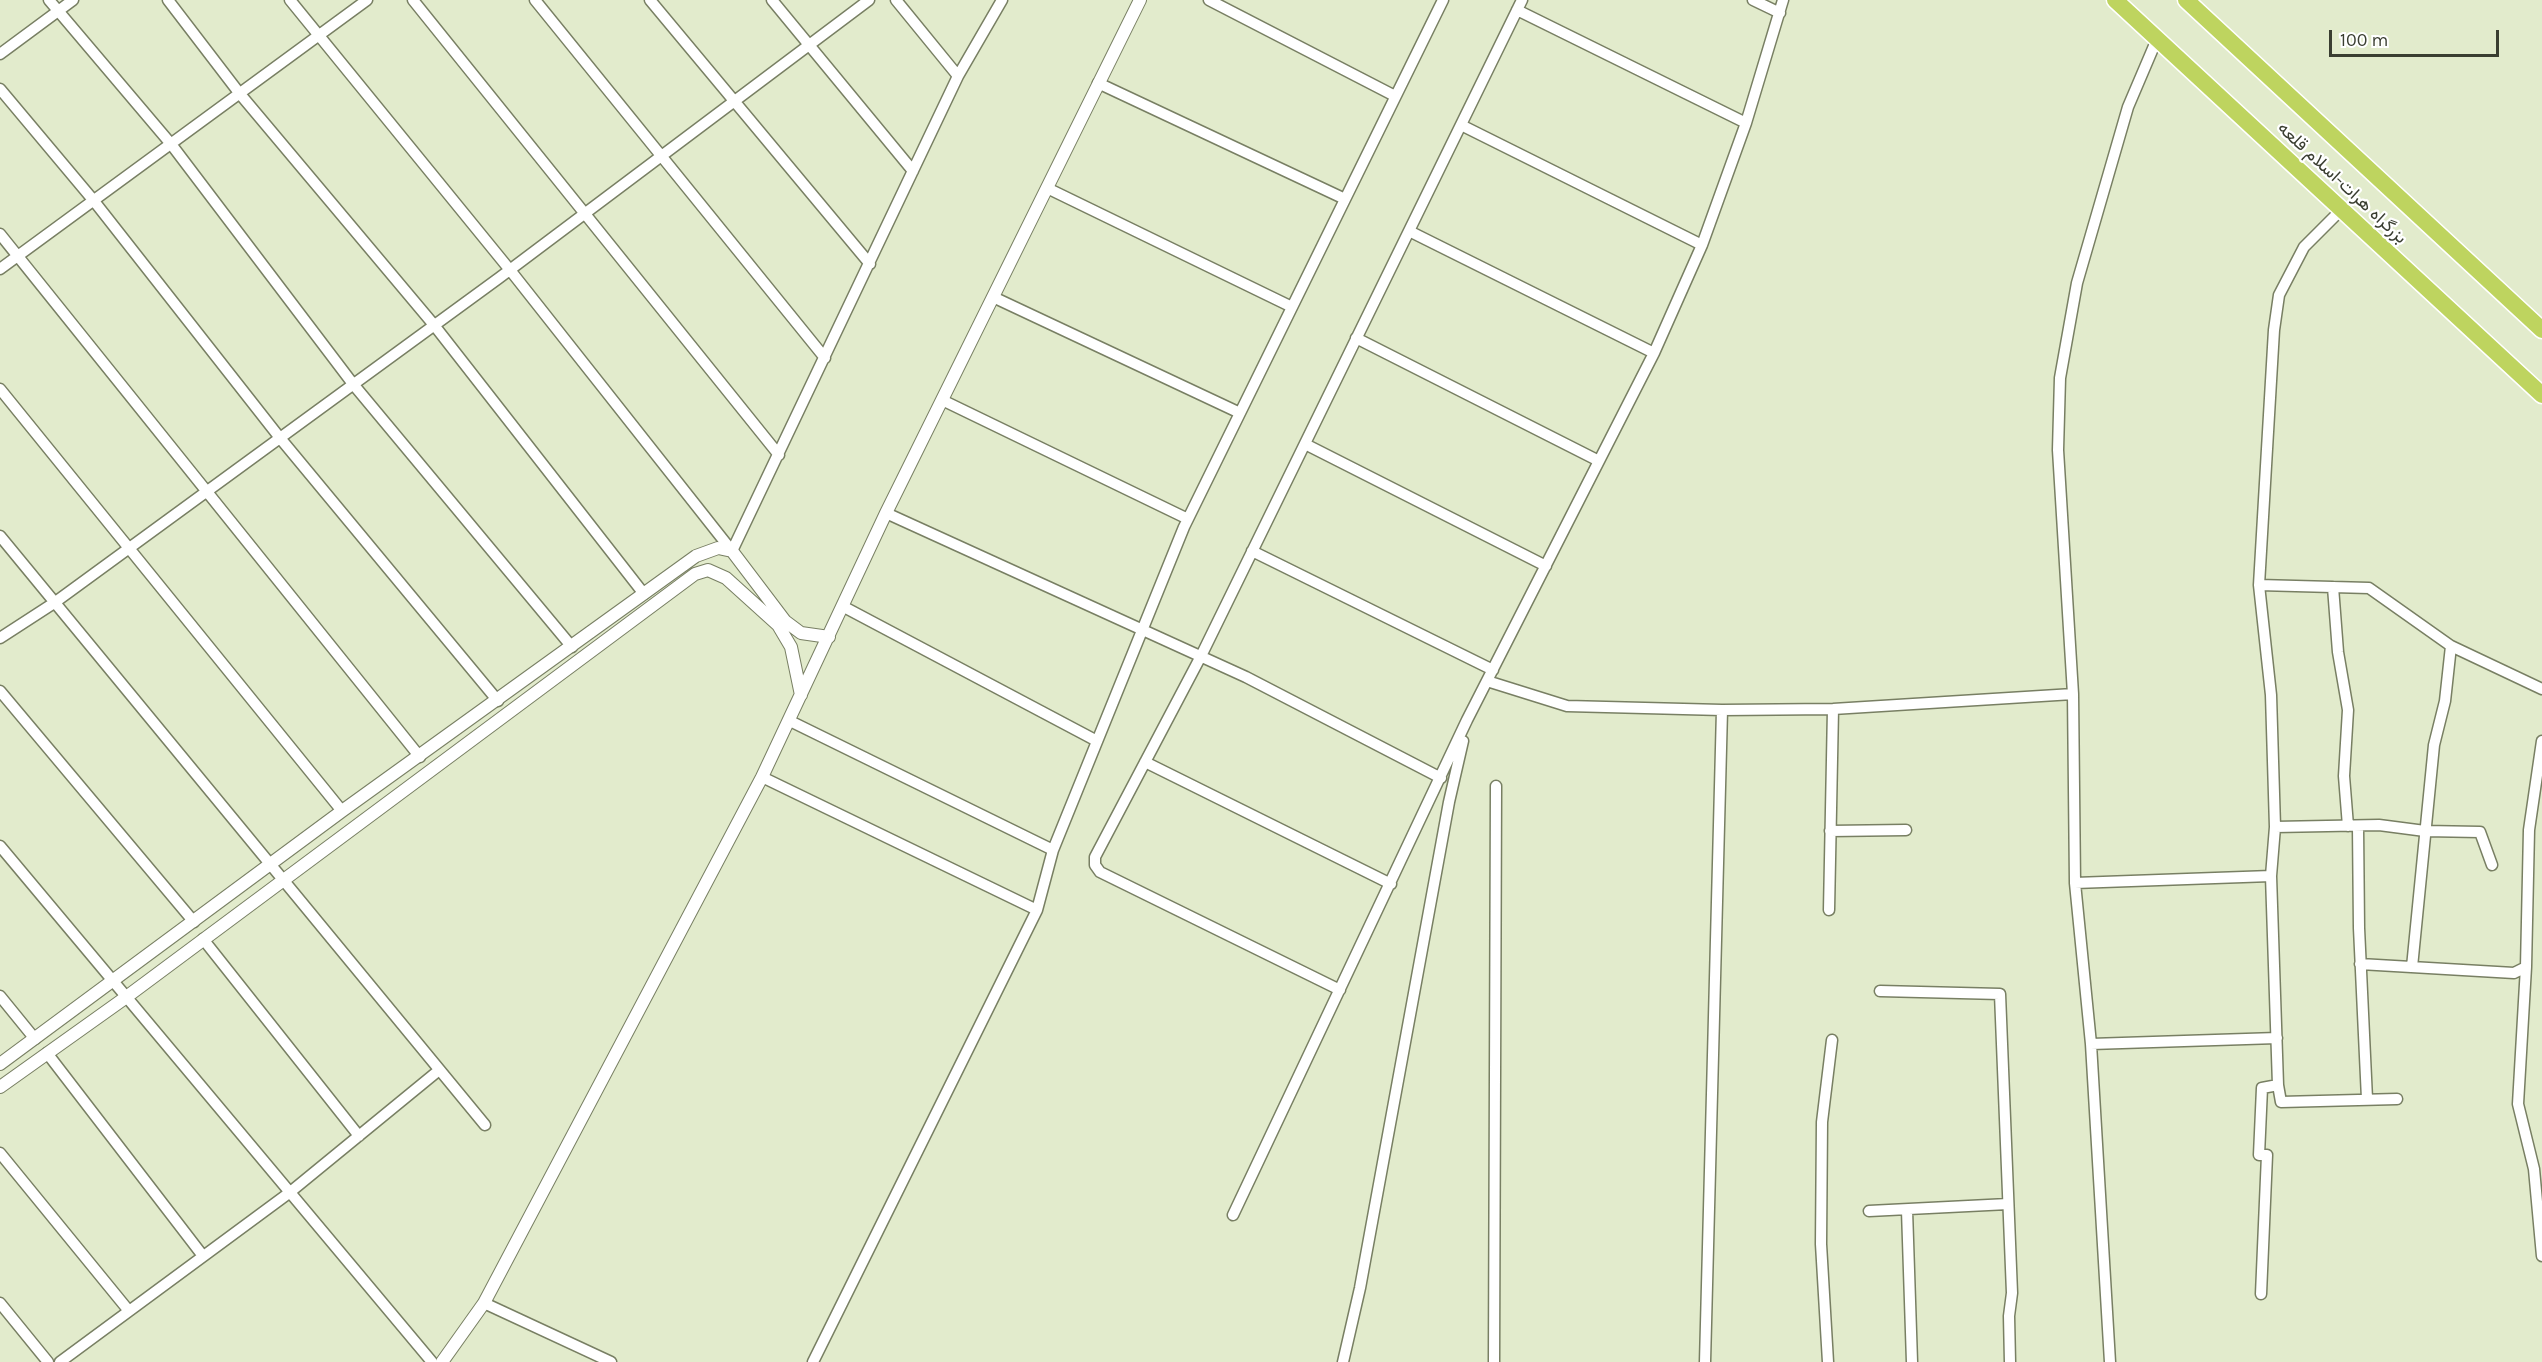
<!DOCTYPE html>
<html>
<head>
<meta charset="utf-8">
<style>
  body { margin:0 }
  #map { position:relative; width:2542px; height:1362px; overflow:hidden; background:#e2ebcc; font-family:Karla,sans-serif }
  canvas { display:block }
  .scale { position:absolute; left:2329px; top:30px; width:170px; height:27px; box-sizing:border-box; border:3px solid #3a3e31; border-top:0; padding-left:8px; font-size:18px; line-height:21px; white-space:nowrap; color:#3a3e31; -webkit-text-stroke:4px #fff; paint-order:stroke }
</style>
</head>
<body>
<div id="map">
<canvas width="2542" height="1362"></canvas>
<div class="scale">100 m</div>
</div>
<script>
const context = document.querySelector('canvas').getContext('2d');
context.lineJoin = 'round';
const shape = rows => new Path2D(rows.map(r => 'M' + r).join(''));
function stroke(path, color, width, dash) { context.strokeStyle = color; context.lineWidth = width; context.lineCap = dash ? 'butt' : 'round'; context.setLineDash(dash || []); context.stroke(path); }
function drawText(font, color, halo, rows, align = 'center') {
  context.font = font + ' Karla,Vazirmatn,sans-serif'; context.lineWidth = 4.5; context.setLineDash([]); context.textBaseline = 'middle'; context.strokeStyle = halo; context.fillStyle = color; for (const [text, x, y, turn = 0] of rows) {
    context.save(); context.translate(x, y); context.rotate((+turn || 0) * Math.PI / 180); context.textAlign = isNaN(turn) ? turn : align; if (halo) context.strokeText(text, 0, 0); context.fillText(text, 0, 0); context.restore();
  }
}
const minor = shape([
  [49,0,171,144,353,384,572,647],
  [168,0,240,94,434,325,644,594],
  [290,0,510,270,732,551,958,76,1002,0],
  [413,0,779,455],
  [535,0,825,358],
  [650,0,870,264],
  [772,0,913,171],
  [896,0,958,76],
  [1209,0,1395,96],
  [1753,0,1780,13],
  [1517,10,1746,123],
  [0,54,73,0],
  [1098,83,1345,199],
  [0,89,94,201,280,438,498,701],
  [1461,125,1702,245],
  [1047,188,1292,307],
  [2342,209,2304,247,2279,295,2274,330,2259,585,2271,695,2275,827,2271,876,2278,1085,2281,1102,2397,1099],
  [1409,231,1654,353],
  [0,234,420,757],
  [0,269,367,0],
  [993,297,1240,413],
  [1356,338,1599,461],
  [0,389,342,811],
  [942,400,1188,519],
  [1305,444,1546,566],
  [886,513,1246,677,1441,778],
  [0,536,485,1125],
  [1252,551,1493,670],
  [2259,585,2369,588,2451,646,2542,689],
  [2333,587,2338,652,2348,710,2344,776,2348,826],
  [844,607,1097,741],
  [0,638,54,603,499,278,869,0],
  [1487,681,1567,706,1722,710,1833,709,2073,694],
  [0,691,194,922],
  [790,721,1053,850],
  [2542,741,2529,830,2526,967,2518,1104,2534,1169,2542,1256],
  [1145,762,1391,884],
  [762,777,1037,910],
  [2275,827,2379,825,2425,831,2480,832,2492,865],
  [2358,827,2359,928,2367,1099],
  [1830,831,1906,830],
  [0,846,432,1362],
  [2075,883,2271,876],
  [1829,910,1833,709],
  [203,939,359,1136],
  [2360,964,2514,973,2526,967],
  [2412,967,2434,745,2445,701,2451,646],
  [1340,990,1100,872,1095,865,1095,857,1201,656,1522,0],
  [1880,991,2000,994,2012,1293,2009,1316,2010,1362],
  [0,996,35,1039],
  [2091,1044,2277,1038],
  [47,1053,203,1256],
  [0,1153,129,1311],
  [1907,1210,1912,1362],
  [1869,1211,2008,1204],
  [1233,1215,1467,720,1654,353,1702,245,1746,123,1783,0],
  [2261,1294,2267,1155,2259,1155,2262,1088,2278,1085],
  [0,1303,48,1362],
  [484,1303,611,1362],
  [60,1362,289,1193,438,1071],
  [813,1362,1037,910,1053,850,1184,527,1443,0],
  [1343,1362,1360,1288,1449,802,1463,741],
  [1494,1362,1496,786],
  [1705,1362,1722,710],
  [1828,1362,1821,1244,1822,1122,1832,1040],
  [2110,1362,2091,1044,2075,883,2073,694,2058,450,2060,378,2077,283,2128,107,2157,39]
]);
const tertiary = shape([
  [0,1064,342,811,696,556,718,548,732,551,785,621,801,633,829,637],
  [0,1087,125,998,695,574,708,570,726,578,778,625,791,647,801,695],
  [442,1362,484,1303,762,777,886,513,1140,0]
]);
const trunk = shape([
  [2115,0,2542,395],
  [2186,0,2542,330]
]);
stroke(minor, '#787f63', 13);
stroke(tertiary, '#787f63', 14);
stroke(trunk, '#fff', 19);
stroke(minor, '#fff', 10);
stroke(tertiary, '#fff', 12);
stroke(trunk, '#bed45f', 16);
drawText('18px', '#3a3e31', '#fff', [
  ["بزرگراه هرات-اسلام قلعه",2342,183,43]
]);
</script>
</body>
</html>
